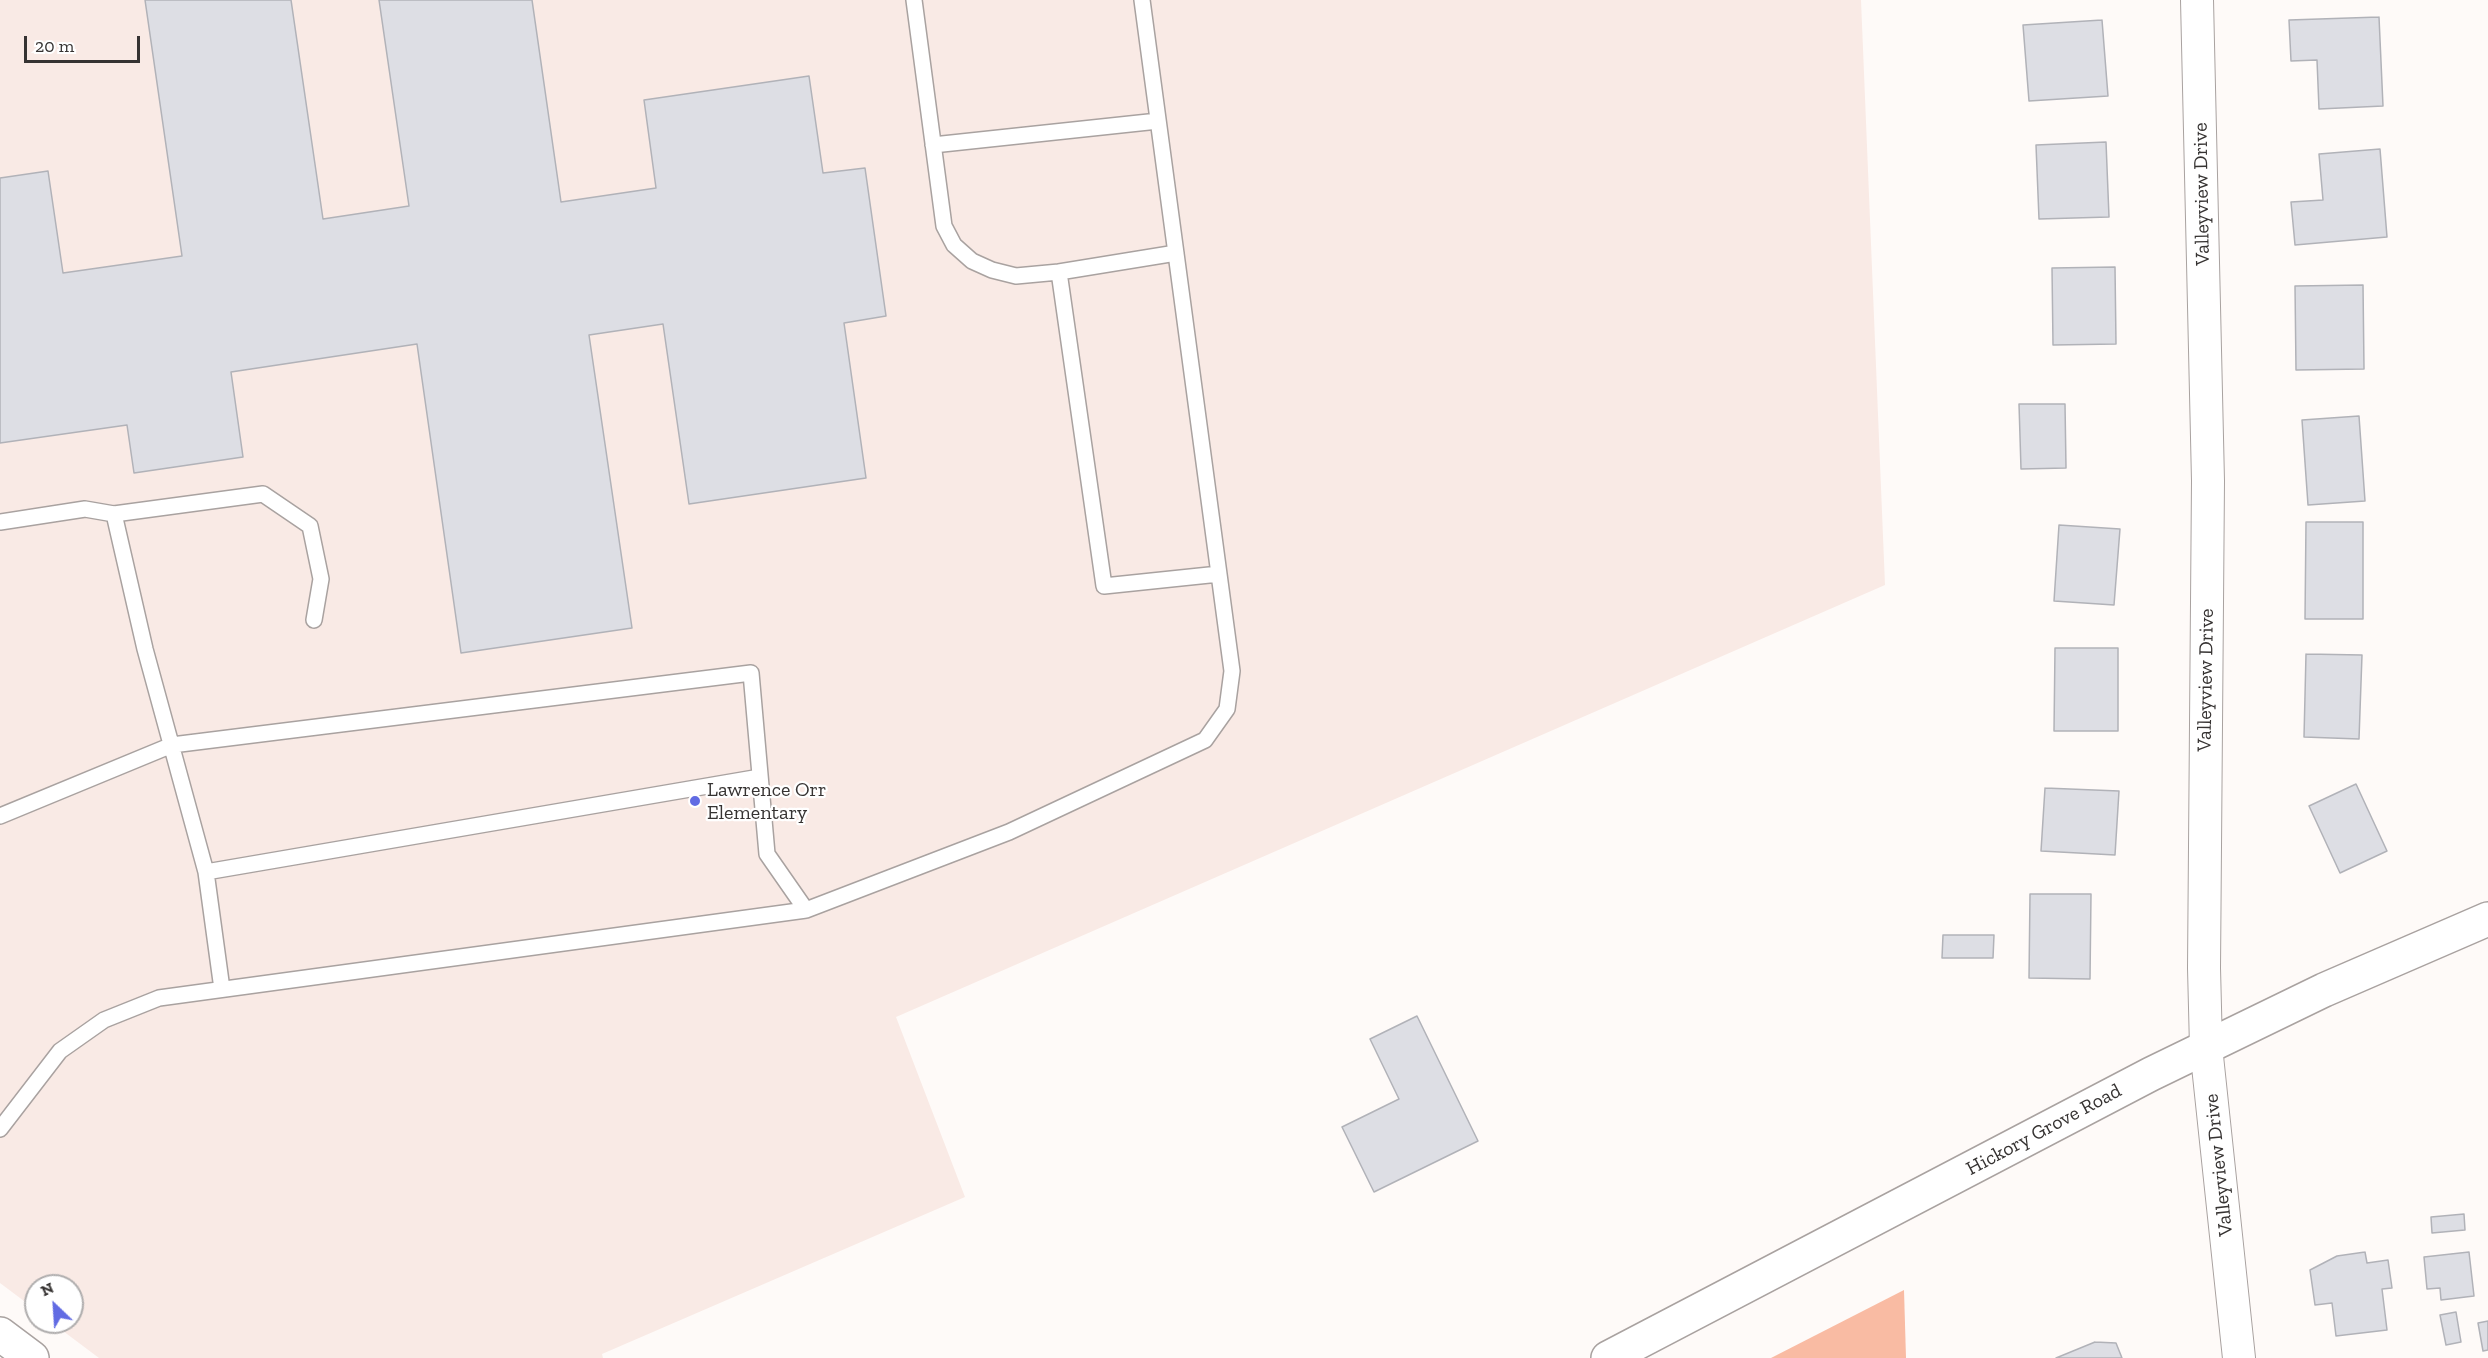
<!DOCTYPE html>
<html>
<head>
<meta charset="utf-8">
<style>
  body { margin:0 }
  #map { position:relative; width:2488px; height:1358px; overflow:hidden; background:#fefaf8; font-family:"Zilla Slab",serif }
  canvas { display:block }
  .north { position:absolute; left:24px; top:1274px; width:60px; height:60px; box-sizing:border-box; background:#fff; border:2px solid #afadad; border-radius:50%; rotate:335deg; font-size:16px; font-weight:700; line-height:24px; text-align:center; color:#363332 }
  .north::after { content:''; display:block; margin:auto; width:21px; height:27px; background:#616be3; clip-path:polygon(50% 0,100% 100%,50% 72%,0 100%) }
  .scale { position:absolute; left:24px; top:36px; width:116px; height:27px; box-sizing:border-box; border:3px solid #363332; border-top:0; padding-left:8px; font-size:18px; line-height:21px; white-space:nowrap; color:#363332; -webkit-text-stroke:4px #fff; paint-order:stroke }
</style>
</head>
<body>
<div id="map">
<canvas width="2488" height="1358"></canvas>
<div class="north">N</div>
<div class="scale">20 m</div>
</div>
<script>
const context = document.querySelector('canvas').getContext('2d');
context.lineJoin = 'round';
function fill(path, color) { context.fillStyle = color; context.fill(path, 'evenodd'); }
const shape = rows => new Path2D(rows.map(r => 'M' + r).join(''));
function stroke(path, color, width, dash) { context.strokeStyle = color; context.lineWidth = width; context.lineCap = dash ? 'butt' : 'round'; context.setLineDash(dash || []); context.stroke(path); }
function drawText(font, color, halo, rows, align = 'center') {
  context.font = font + ' "Zilla Slab",serif'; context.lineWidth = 4.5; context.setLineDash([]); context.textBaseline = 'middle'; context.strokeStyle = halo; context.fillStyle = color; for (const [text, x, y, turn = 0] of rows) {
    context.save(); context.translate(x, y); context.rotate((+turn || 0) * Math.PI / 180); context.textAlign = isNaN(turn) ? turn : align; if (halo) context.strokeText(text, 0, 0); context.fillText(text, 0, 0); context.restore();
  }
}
fill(shape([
  [0,0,1861,0,1885,585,896,1017,965,1197,602,1354,603,1358,99,1358,51,1322,72,1322,72,1286,36,1286,36,1310,0,1283]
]), '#f9eae5');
fill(shape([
  [1904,1290,1906,1358,1771,1358]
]), '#f9bba3');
const building = shape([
  [145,0,291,0,323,219,409,206,379,0,532,0,561,202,656,188,644,100,809,76,823,173,865,168,886,316,844,323,866,478,689,504,663,324,589,335,632,628,461,653,417,344,231,372,243,457,134,473,127,425,0,443,0,178,48,171,63,273,182,256,145,0],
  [2379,17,2383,106,2319,109,2317,60,2291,61,2289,20,2379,17],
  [2102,20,2108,96,2029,101,2023,25,2102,20],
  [2106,142,2109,217,2039,219,2036,145,2106,142],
  [2380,149,2387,237,2295,245,2291,202,2323,200,2319,154,2380,149],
  [2115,267,2116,344,2053,345,2052,268,2115,267],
  [2363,285,2364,369,2296,370,2295,286,2363,285],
  [2019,404,2065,404,2066,468,2021,469,2019,404],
  [2359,416,2365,501,2308,505,2302,420,2359,416],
  [2306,522,2363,522,2363,619,2305,619,2306,522],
  [2059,525,2120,529,2114,605,2054,601,2059,525],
  [2055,648,2118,648,2118,731,2054,731,2055,648],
  [2306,654,2362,655,2359,739,2304,737,2306,654],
  [2356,784,2387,851,2340,873,2309,806,2356,784],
  [2045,788,2119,791,2115,855,2041,851,2045,788],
  [2030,894,2091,894,2090,979,2029,978,2030,894],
  [1943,935,1994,935,1993,958,1942,958,1943,935],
  [1417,1016,1478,1141,1374,1192,1342,1127,1399,1099,1370,1039,1417,1016],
  [2464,1214,2465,1230,2432,1233,2431,1217,2464,1214],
  [2365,1252,2367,1263,2388,1260,2392,1288,2382,1289,2387,1330,2336,1336,2332,1303,2315,1305,2310,1270,2337,1256,2365,1252],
  [2469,1252,2474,1296,2441,1300,2440,1288,2427,1289,2424,1257,2469,1252],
  [2456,1312,2461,1342,2446,1345,2440,1315,2456,1312],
  [2488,1321,2488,1350,2483,1351,2478,1323,2488,1321],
  [2095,1342,2116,1343,2122,1358,2056,1358,2095,1342]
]);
fill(building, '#dddee4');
stroke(building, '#b1b2b8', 1.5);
const service = shape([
  [914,0,944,226,954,245,972,261,992,270,1016,276,1059,272,1104,586,1219,574],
  [933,145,1158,121],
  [1059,272,1176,253],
  [114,514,263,494,310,526,321,579,314,620],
  [0,522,85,509,114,514,145,649,206,872,222,989],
  [0,816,172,745,751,673,767,854,806,910],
  [206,872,760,777],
  [0,1129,60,1051,104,1020,159,998,806,910,1009,832,1205,740,1227,709,1232,671,1142,0]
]);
const minor = shape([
  [2197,0,2208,481,2204,968,2206,1047,2239,1358]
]);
const tertiary = shape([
  [0,1334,32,1358],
  [1608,1358,2151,1074,2324,990,2488,919]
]);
stroke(service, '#a9a2a0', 18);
stroke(minor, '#a9a2a0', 34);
stroke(tertiary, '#a9a2a0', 36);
stroke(service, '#fff', 15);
stroke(minor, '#fff', 32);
stroke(tertiary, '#fff', 33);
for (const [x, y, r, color] of [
  [695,801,6,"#616be3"]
]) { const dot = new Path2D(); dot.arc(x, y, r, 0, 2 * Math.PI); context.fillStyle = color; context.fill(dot); stroke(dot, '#fff', 2); }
drawText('20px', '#363332', '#fff', [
  ["Valleyview Drive",2202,194,-91],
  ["Valleyview Drive",2206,680,-89],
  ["Hickory Grove Road",2044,1130,-28],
  ["Valleyview Drive",2219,1165,-96]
]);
drawText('20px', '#363332', '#fff', [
  ["Lawrence Orr",707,790],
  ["Elementary",707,813]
], 'left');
</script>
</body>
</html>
